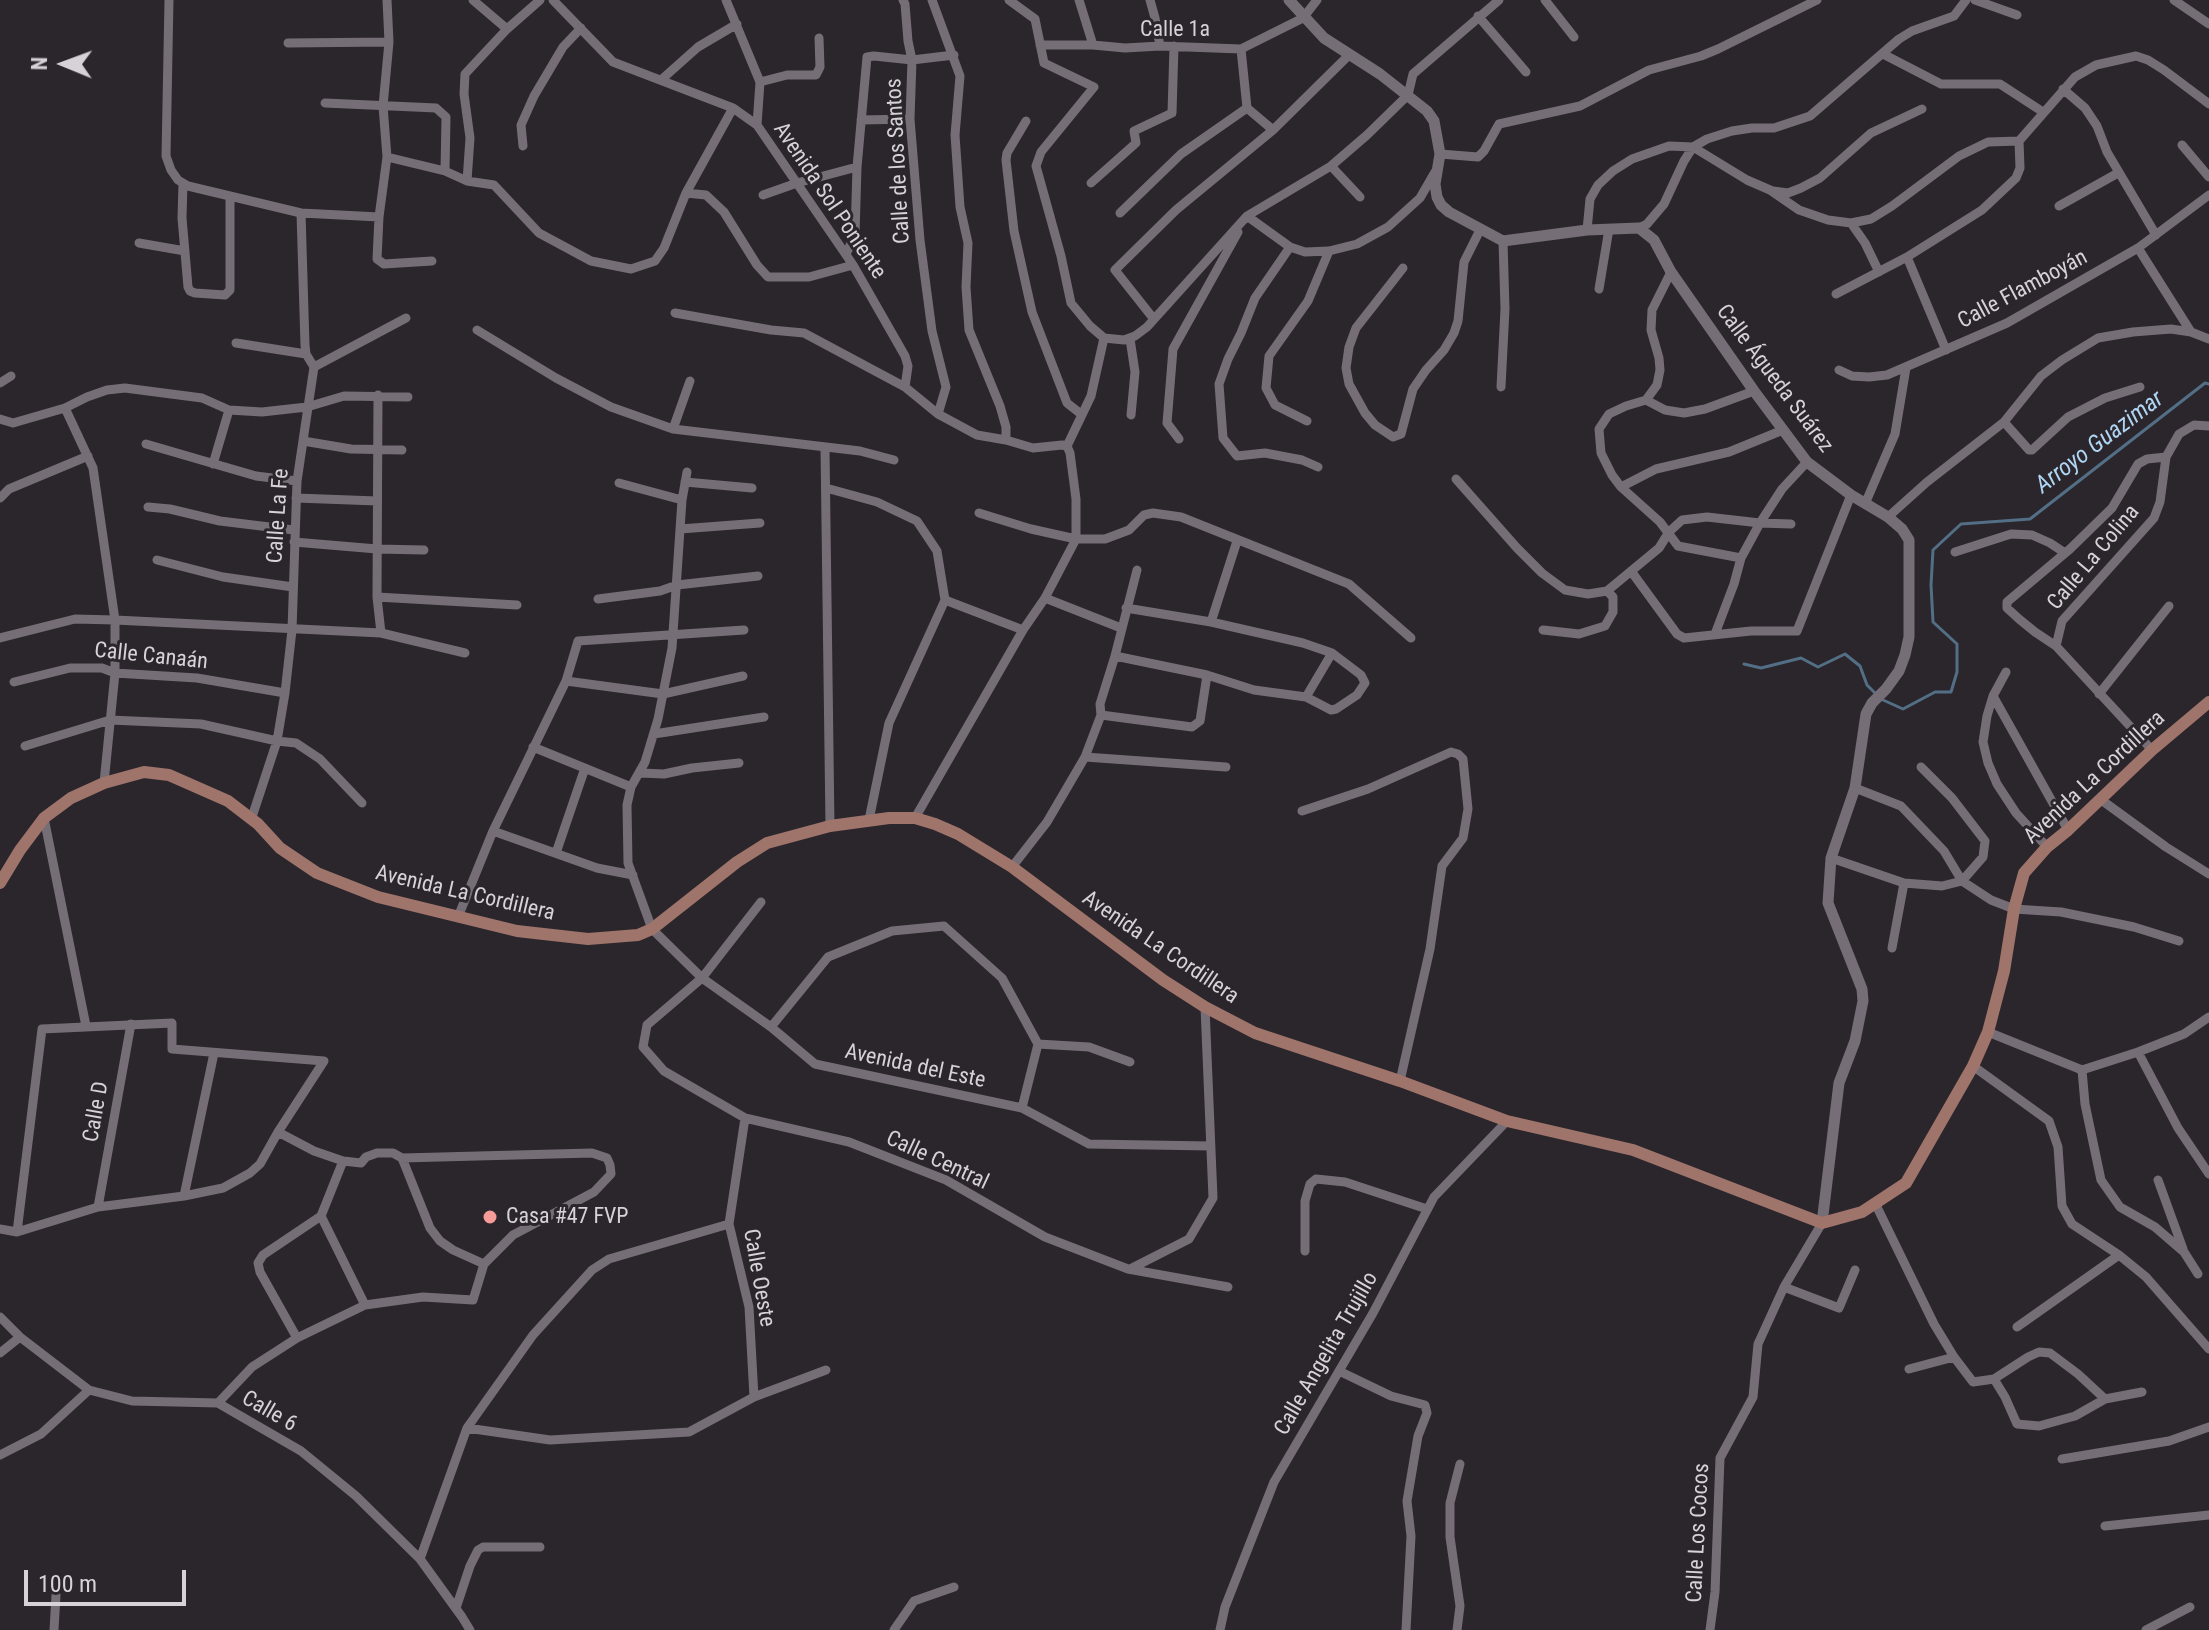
<!DOCTYPE html>
<html>
<head>
<meta charset="utf-8">
<style>
  body { margin:0 }
  #map { position:relative; width:2209px; height:1630px; overflow:hidden; background:#2b252c; font-family:"Roboto Condensed",sans-serif }
  canvas { display:block }
  .north { position:absolute; left:24px; top:24px; width:80px; height:80px; -webkit-text-stroke:6px #2b252c; paint-order:stroke; rotate:271deg; font-size:22px; font-weight:700; line-height:32px; text-align:center; color:#d6d2d7 }
  .north::after { content:''; display:block; margin:auto; width:28px; height:36px; background:#d6d2d7; clip-path:polygon(50% 0,100% 100%,50% 72%,0 100%) }
  .scale { position:absolute; left:24px; top:1570px; width:162px; height:36px; box-sizing:border-box; border:4px solid #d6d2d7; border-top:0; padding-left:10px; font-size:24px; line-height:28px; white-space:nowrap; color:#d6d2d7; -webkit-text-stroke:6px #2b252c; paint-order:stroke }
</style>
</head>
<body>
<div id="map">
<canvas width="2209" height="1630"></canvas>
<div class="north">N</div>
<div class="scale">100 m</div>
</div>
<script>
const context = document.querySelector('canvas').getContext('2d');
context.lineJoin = 'round';
const shape = rows => new Path2D(rows.map(r => 'M' + r).join(''));
function stroke(path, color, width, dash) { context.strokeStyle = color; context.lineWidth = width; context.lineCap = dash ? 'butt' : 'round'; context.setLineDash(dash || []); context.stroke(path); }
function drawText(font, color, halo, rows, align = 'center') {
  context.font = font + ' "Roboto Condensed",sans-serif'; context.lineWidth = 6; context.setLineDash([]); context.textBaseline = 'middle'; context.strokeStyle = halo; context.fillStyle = color; for (const [text, x, y, turn = 0] of rows) {
    context.save(); context.translate(x, y); context.rotate((+turn || 0) * Math.PI / 180); context.textAlign = isNaN(turn) ? turn : align; if (halo) context.strokeText(text, 0, 0); context.fillText(text, 0, 0); context.restore();
  }
}
stroke(shape([
  [1744,664,1761,668,1801,658,1818,667,1845,654,1860,666,1867,685,1877,695],
  [1883,700,1903,709,1935,692,1951,692,1957,672,1957,644,1933,622,1931,585,1933,550,1961,524,2030,519,2205,383,2209,384]
]), '#536f86', 3);
stroke(shape([
  [169,0,166,156,171,170,178,180,188,186,301,213,379,217,387,157,383,106,389,42,387,0],
  [473,0,507,29],
  [553,0,613,62,733,108,757,125,853,265,905,356,908,366,905,387],
  [726,0,760,82,757,125],
  [903,0,905,4,908,41,912,60,910,119,920,240,932,331,946,387,938,414],
  [932,0,960,76,955,135,960,207,968,243,966,287,969,330,1000,406,1006,427,1006,440],
  [1009,0,1035,19,1044,63,1094,87,1041,152,1036,166,1061,256,1071,303,1090,326,1104,338,1124,340,1135,336,1147,327,1247,216,1331,166,1367,135,1408,95,1413,74,1499,0],
  [1079,0,1093,45],
  [1150,0,1155,18,1160,46],
  [1545,0,1574,37],
  [1975,0,2017,15],
  [2174,0,2209,24],
  [1478,16,1526,72],
  [288,43,389,42],
  [1040,45,1093,45,1125,48,1160,46,1241,49,1303,18,1317,0],
  [1241,49,1247,108,1273,130],
  [1883,54,1941,84,2000,84,2043,112],
  [661,80,698,47,737,24],
  [760,82,787,75,816,75,820,67,819,38],
  [2063,89,2085,108,2097,126,2107,152,2156,235],
  [325,103,436,108,446,117,445,171],
  [861,120,910,119],
  [1026,121,1007,153,1006,160,1014,231,1032,312,1067,403,1081,414],
  [2182,145,2209,177],
  [523,146,521,125,534,96,563,47,581,28],
  [1440,154,1478,157,1484,151,1499,124,1580,106,1649,70,1701,56,1718,49,1817,0],
  [387,157,445,171,467,181,494,185,539,233,591,261,631,269,655,261,664,248,686,193,733,108],
  [1331,166,1360,197],
  [467,181,470,138,464,94,465,74,507,29,540,0],
  [183,183,182,218,188,287,190,291,195,293,225,295,230,290,230,196],
  [1091,183,1136,143,1134,131,1172,113,1174,46],
  [1773,191,1788,193,1801,188,1820,178,1871,133,1922,109],
  [686,193,706,195,724,212,757,265,768,277,809,277,853,265],
  [763,195,797,183,857,167],
  [2059,206,2118,173],
  [1120,213,1181,154,1247,108],
  [379,217,377,259,384,264,432,261],
  [1245,219,1247,216,1290,247],
  [1851,223,1865,243,1879,272],
  [1639,228,1647,224,1664,204,1684,161,1693,147,1707,139,1732,131,1752,128,1774,128,1810,116,1899,39,1912,31,1954,16,1966,0],
  [1587,230,1590,199,1598,185,1613,171,1632,159,1669,146,1693,147,1747,180,1770,190,1799,210,1828,220,1851,223,1871,219,1892,206,1959,156,1988,142,2019,141],
  [139,243,185,251],
  [2138,248,2191,332],
  [846,254,855,235,857,167,867,57,874,56,912,60,954,55],
  [1403,268,1356,328,1349,347,1346,368,1349,384,1365,413,1375,425,1393,437,1401,434,1413,389,1426,370,1444,350,1454,333,1458,321,1464,262,1480,230],
  [1671,272,1652,310,1651,330,1659,358,1660,370,1657,385,1646,400,1626,406,1609,414,1599,429,1601,453,1612,475,1621,487,1660,522,1678,546,1741,558],
  [1599,289,1609,229],
  [1836,294,1907,257],
  [675,313,771,330,804,333,905,387,938,414,977,435,1006,440,1033,448,1062,445,1067,446,1070,453,1076,499,1076,539,1045,598,1023,630,915,818],
  [1153,318,1115,270,1176,210,1273,130,1349,55],
  [477,330,556,378,611,407,673,429,690,381],
  [1130,339,1135,372,1131,415],
  [236,343,306,354],
  [1946,350,1907,257,1982,210,2016,178,2020,168,2019,141,2075,77,2096,65,2136,56,2148,60,2164,70,2209,104],
  [314,367,406,318],
  [1839,370,1852,376,1869,377,1887,375,2007,323,2138,248,2209,195],
  [0,383,11,376],
  [1501,387,1505,309,1503,241],
  [378,395,377,597,381,633],
  [1646,400,1665,410,1684,413,1705,409,1754,391],
  [65,408,93,468,115,620,115,673,104,783],
  [0,419,13,423,65,408,87,397,107,390,125,388,202,398,229,410,262,412,307,407,344,396,408,397],
  [1307,421,1275,405,1266,388,1269,356,1308,301,1329,251],
  [2004,422,2029,450,2032,450,2068,417,2105,398,2140,387],
  [673,429,860,451,894,460],
  [1179,439,1167,423,1173,349,1238,232],
  [303,441,351,449,402,450],
  [146,444,256,476,297,481],
  [1067,446,1091,396,1104,338],
  [825,448,830,826],
  [213,464,229,410],
  [1318,467,1302,460,1265,453,1237,456,1223,438,1219,384,1228,359,1241,333,1255,298,1290,247,1305,252,1329,251,1357,244,1388,227,1420,198,1435,172],
  [687,472,682,500,672,648,658,719,645,762,631,787,627,805,628,863,652,929,702,978,771,1027,815,1064,1022,1108,1089,1144,1210,1146],
  [1456,479,1517,548,1542,573,1565,590,1588,594,1607,591,1659,548,1669,532,1682,520,1707,517,1760,523,1791,524],
  [685,482,752,488],
  [619,483,682,500],
  [1621,487,1656,469,1729,452,1783,430],
  [826,488,877,502,917,521,937,551,945,600,889,723,869,820],
  [0,498,9,489,88,456],
  [296,498,377,501],
  [1865,504,1895,434,1906,368],
  [148,507,170,509,220,521,294,530],
  [979,513,1031,529,1076,539,1105,539,1129,530,1144,515,1153,513,1181,517,1349,584,1411,638],
  [1888,517,1927,482,2004,422,2041,376,2062,360,2098,338,2133,332,2171,329,2191,332,2209,339],
  [680,529,760,523],
  [294,542,377,549,424,550],
  [1955,552,2011,534,2032,535,2050,543,2065,553],
  [157,560,223,577,293,587],
  [1137,570,1115,656,1100,704,1101,715,1192,727,1200,721,1207,675],
  [1631,571,1677,634,1684,638,1751,631,1797,631,1851,495],
  [377,597,517,605],
  [1045,598,1121,628],
  [598,599,660,591,677,585,758,576],
  [945,600,1023,630],
  [1211,622,1237,541],
  [1543,630,1579,634,1605,626,1613,612,1613,597,1607,591],
  [1715,634,1734,584,1741,558,1760,523,1782,489,1807,462],
  [0,638,75,619,115,620,381,633,465,653],
  [2056,646,2062,621,2154,518,2160,502,2166,457,2179,434,2194,425,2209,426],
  [1115,656,1207,675,1254,690,1306,697,1331,710,1336,709,1357,695,1365,683,1361,675,1332,653,1303,643,1211,622,1126,608],
  [2006,672,1993,696,1987,716,1983,742,1988,763,1997,784,2016,813,2047,847],
  [566,681,663,694,743,676],
  [14,682,70,668,102,668,115,673,197,678,285,693],
  [2099,694,2169,606],
  [1993,696,2068,830],
  [1306,697,1332,653],
  [654,734,764,717],
  [25,746,110,720,201,724,277,741,296,743,320,759,362,803],
  [533,747,631,787],
  [2152,750,2056,646,2035,632,2019,619,2007,608,2007,602,2070,549,2112,508,2138,464,2147,459,2166,457],
  [1085,757,1226,767],
  [641,773,664,774,692,768,739,763],
  [1855,788,1901,806,1944,851,1962,881,1991,900,2014,909,2061,912,2134,927,2179,941],
  [2100,799,2166,847,2209,874],
  [1302,811,1368,789,1451,752,1458,754,1463,759,1468,809,1463,838,1442,866,1430,949,1400,1081],
  [44,818,86,1026],
  [251,820,277,741,285,693,292,630,297,481,314,367,306,354,305,345,301,213],
  [493,831,597,868,633,875],
  [556,853,585,768],
  [1831,858,1904,883,1942,886,1962,881,1983,857,1985,841,1952,798,1921,767],
  [1012,867,1047,822,1085,757,1101,715],
  [761,902,702,978,647,1025,643,1047,664,1071,745,1118,849,1142,946,1180,1045,1237,1128,1269,1228,1287],
  [458,917,493,831,566,681,578,641,744,630],
  [1892,948,1904,883],
  [771,1027,828,957,892,931,944,926,1002,978,1038,1044,1022,1108],
  [1988,1032,2082,1070],
  [1038,1044,1089,1047,1130,1062],
  [2138,1052,2178,1128,2209,1174],
  [1973,1066,2049,1121,2058,1147,2062,1206,2072,1224,2119,1255,2146,1277,2209,1349],
  [2082,1070,2085,1104,2101,1180,2120,1207,2155,1227,2184,1252,2198,1274],
  [2082,1070,2138,1052,2184,1034,2209,1017],
  [745,1118,729,1224,749,1307,754,1397],
  [2158,1180,2183,1249],
  [184,1196,214,1053],
  [1875,1203,1934,1324,1954,1357,1973,1382,1994,1379,2005,1397,2017,1424,2039,1426,2075,1416,2105,1399,2142,1392],
  [98,1207,131,1024],
  [321,1216,365,1305],
  [0,1229,17,1232,98,1207,184,1196,223,1188,250,1173,260,1164,278,1132,314,1151,343,1161,361,1163,366,1157,377,1153,393,1153,402,1158,592,1153,607,1158,610,1165,611,1174,594,1192,513,1235,484,1264,453,1250,440,1241,430,1228,402,1158],
  [17,1232,42,1029,172,1023,172,1049,324,1061,278,1132],
  [1305,1251,1305,1201,1310,1184,1316,1179,1345,1182,1427,1209],
  [1130,1269,1189,1239,1213,1198,1205,1007],
  [1784,1287,1839,1308,1855,1270],
  [0,1317,20,1337,89,1390,132,1401,218,1403,301,1451,356,1496,420,1559,462,1617,470,1630],
  [2017,1327,2119,1255],
  [297,1338,260,1272,258,1263,263,1255,321,1216,343,1161],
  [0,1353,20,1337],
  [1909,1369,1954,1357],
  [1339,1371,1391,1396,1425,1405,1427,1413,1418,1436,1407,1501,1411,1536,1406,1630],
  [1994,1379,2028,1357,2039,1352,2050,1353,2078,1374,2105,1399],
  [218,1403,252,1367,297,1338,365,1305,423,1297,473,1300,484,1264],
  [467,1428,550,1440,689,1432,754,1397,826,1370],
  [0,1455,41,1434,89,1390],
  [2062,1459,2169,1441,2209,1427],
  [2105,1526,2209,1515],
  [420,1559,467,1428,533,1335,592,1270,609,1259,729,1224],
  [456,1608,470,1566,478,1550,483,1547,540,1547],
  [54,1630,56,1595],
  [894,1630,914,1601,954,1587],
  [1220,1630,1225,1607,1274,1482,1373,1313,1434,1197,1507,1121],
  [1457,1630,1460,1606,1450,1537,1450,1503,1460,1464],
  [1710,1630,1715,1592,1720,1458,1753,1397,1758,1344,1784,1287,1822,1223],
  [2146,1630,2190,1607]
]), '#766e76', 9);
stroke(shape([
  [1289,0,1324,38,1380,74,1427,111,1434,121,1440,154,1435,184,1437,197,1441,205,1449,212,1503,241,1587,230,1639,228,1654,240,1671,272,1754,391,1807,462,1851,495,1888,517,1902,529,1909,540,1909,637,1905,655,1899,671,1886,689,1872,703,1866,714,1855,788,1831,858,1828,903,1862,989,1863,1001,1855,1041,1839,1083,1822,1223]
]), '#766e76', 11);
stroke(shape([
  [0,883,20,850,44,818,71,798,104,783,144,772,169,775,228,801,258,824,280,848,317,873,378,897,517,931,588,939,638,935,652,929,737,862,767,843,830,826,889,818,915,818,935,824,958,834,1012,867,1163,980,1205,1007,1255,1033,1400,1081,1507,1121,1633,1150,1822,1223,1862,1212,1906,1183,1973,1066,1988,1032,2004,971,2014,909,2024,873,2047,847,2068,830,2152,750,2209,702]
]), '#9e746b', 12);
for (const [x, y, r, color] of [
  [490,1217,8,"#f59b98"]
]) { const dot = new Path2D(); dot.arc(x, y, r, 0, 2 * Math.PI); context.fillStyle = color; context.fill(dot); stroke(dot, '#2b252c', 3); }
drawText('22px', '#d6d2d7', '#2b252c', [
  ["Calle 1a",1175,30],
  ["Calle de los Santos",899,161,-93],
  ["Avenida Sol Poniente",829,201,56],
  ["Calle Flamboyán",2023,290,-28],
  ["Calle Águeda Suárez",1774,379,53],
  ["Calle La Fe",279,516,-86],
  ["Calle La Colina",2094,558,-50],
  ["Calle Canaán",151,657,6],
  ["Avenida La Cordillera",2095,778,-43],
  ["Avenida La Cordillera",465,894,13],
  ["Avenida La Cordillera",1160,948,34],
  ["Avenida del Este",915,1067,12],
  ["Calle D",97,1112,-80],
  ["Calle Central",937,1161,25],
  ["Calle Oeste",758,1278,80],
  ["Calle Angelita Trujillo",1327,1354,-60],
  ["Calle 6",269,1412,30],
  ["Calle Los Cocos",1699,1533,-87]
]);
drawText('22px', '#d6d2d7', '#2b252c', [
  ["Casa #47 FVP",506,1217]
], 'left');
drawText('italic 24px', '#afd5f3', '#2b252c', [
  ["Arroyo Guazimar",2100,443,-37]
]);
</script>
</body>
</html>
